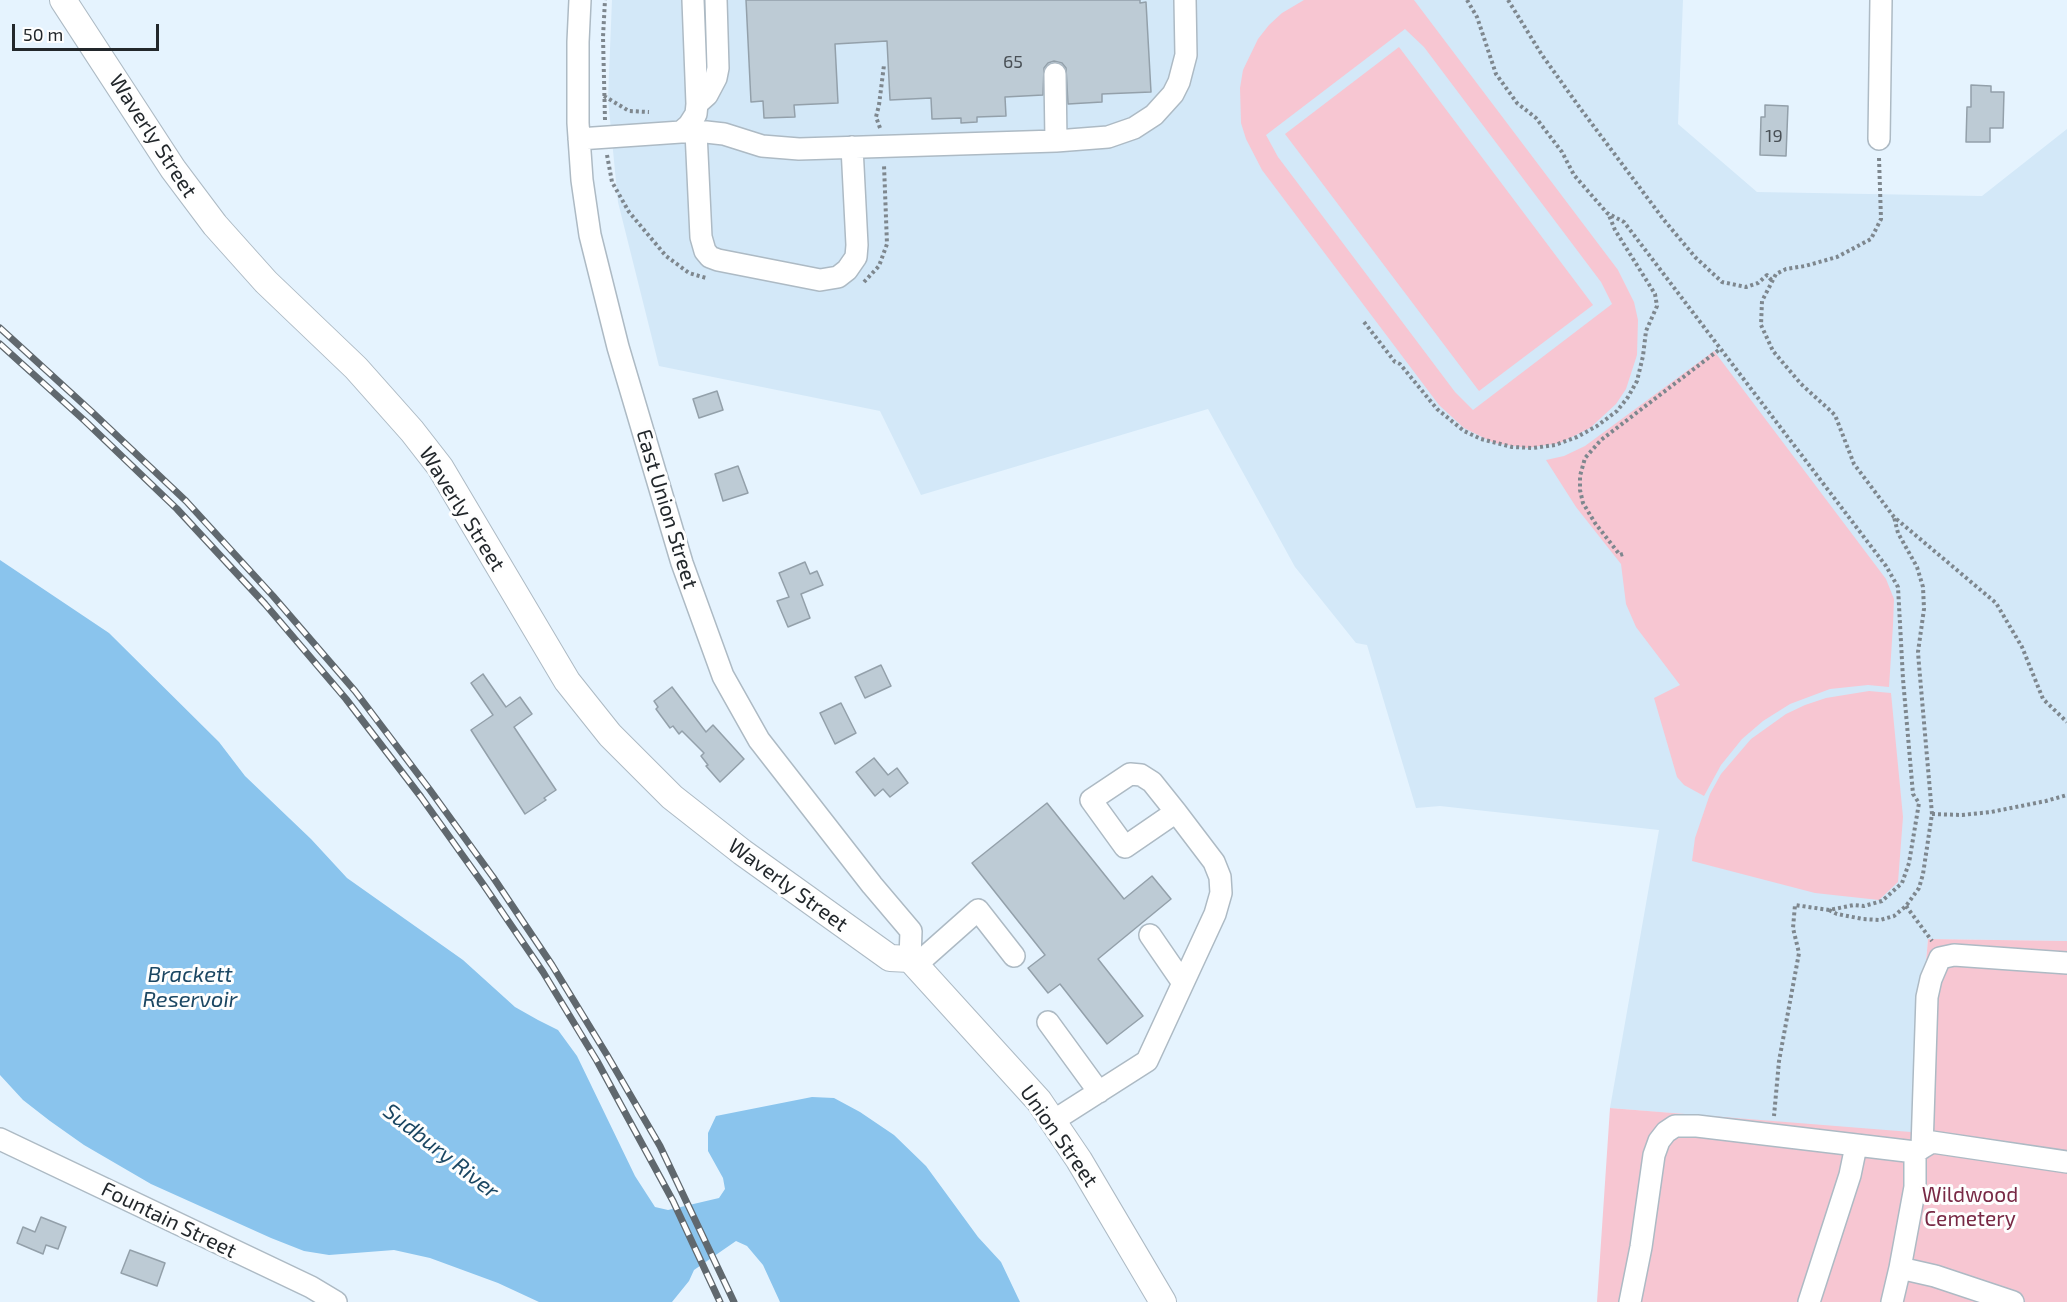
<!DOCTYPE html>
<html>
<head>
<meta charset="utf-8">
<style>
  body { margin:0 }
  #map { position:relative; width:2067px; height:1302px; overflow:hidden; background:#e5f3fe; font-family:"Exo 2",sans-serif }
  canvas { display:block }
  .scale { position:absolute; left:12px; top:24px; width:147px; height:27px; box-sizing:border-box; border:3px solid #22272b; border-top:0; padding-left:8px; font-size:18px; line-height:21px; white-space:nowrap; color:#22272b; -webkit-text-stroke:4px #fefefe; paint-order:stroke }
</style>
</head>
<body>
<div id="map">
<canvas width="2067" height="1302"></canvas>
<div class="scale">50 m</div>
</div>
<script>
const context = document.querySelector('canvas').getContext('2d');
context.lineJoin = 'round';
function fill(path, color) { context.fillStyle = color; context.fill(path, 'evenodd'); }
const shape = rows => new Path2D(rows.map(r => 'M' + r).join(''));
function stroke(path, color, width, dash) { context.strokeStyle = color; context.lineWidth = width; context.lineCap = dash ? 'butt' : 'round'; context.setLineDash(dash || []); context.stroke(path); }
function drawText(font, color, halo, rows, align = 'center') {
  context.font = font + ' "Exo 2",sans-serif'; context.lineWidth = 6; context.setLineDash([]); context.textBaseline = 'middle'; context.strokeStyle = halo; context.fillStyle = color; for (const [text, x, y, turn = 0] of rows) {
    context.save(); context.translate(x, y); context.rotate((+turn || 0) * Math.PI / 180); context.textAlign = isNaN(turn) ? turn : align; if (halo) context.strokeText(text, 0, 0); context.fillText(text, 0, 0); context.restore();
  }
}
fill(shape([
  [612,0,1683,0,1678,124,1757,192,1982,196,2067,129,2067,941,1928,939,1911,1133,1610,1108,1659,830,1440,806,1416,808,1367,645,1356,643,1295,567,1208,409,921,495,880,411,659,366,618,202,608,99]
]), '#d3e8f8');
fill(shape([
  [1304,0,1414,0,1618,270,1634,302,1638,320,1637,355,1626,389,1616,404,1590,428,1560,443,1527,448,1494,443,1464,428,1439,405,1262,170,1246,139,1241,123,1240,88,1243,70,1258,39,1269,25,1282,13],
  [1405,29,1424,47,1601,282,1612,304,1473,410,1455,392,1278,157,1266,135],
  [1399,47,1593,305,1479,391,1285,134],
  [1714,351,1886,579,1894,599,1893,625,1889,687,1868,685,1830,689,1790,704,1763,721,1742,739,1721,765,1704,796,1684,785,1677,777,1654,698,1680,685,1636,627,1626,604,1621,564,1576,507,1546,460,1564,456,1585,446],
  [1869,691,1891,693,1903,817,1898,882,1879,900,1815,893,1692,861,1695,838,1710,794,1721,774,1751,739,1786,714,1805,705,1826,698],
  [1928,939,2067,941,2067,1302,1597,1302,1610,1108,1911,1132]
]), '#f7c6d2');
fill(shape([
  [0,560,109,633,219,742,245,776,311,839,347,878,463,960,515,1007,538,1020,558,1030,577,1056,635,1176,655,1207,668,1210,719,1198,725,1189,723,1178,708,1151,708,1133,716,1116,812,1097,834,1098,860,1112,894,1135,926,1166,978,1237,1001,1262,1020,1302,780,1302,763,1265,747,1246,736,1241,694,1270,689,1281,672,1302,539,1302,498,1283,430,1258,394,1250,329,1255,304,1251,271,1238,151,1184,84,1145,50,1121,23,1100,0,1075]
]), '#8ac4ed');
const building = shape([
  [746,0,1140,0,1140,3,1146,2,1151,92,1102,94,1102,102,1068,104,1066,68,1062,63,1054,61,1048,63,1044,68,1043,95,1005,97,1006,116,977,117,977,122,961,123,961,118,932,119,931,98,890,100,887,41,835,44,838,103,794,105,795,117,764,118,763,101,751,102,746,0],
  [1971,85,1991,86,1991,92,2004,92,2003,128,1990,128,1990,142,1966,142,1967,107,1971,107,1971,85],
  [1765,105,1788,106,1786,156,1760,155,1761,117,1765,117,1765,105],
  [717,391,723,410,699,418,693,399,717,391],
  [738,466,748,493,723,501,715,474,738,466],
  [805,562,810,574,817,571,823,585,801,594,810,618,788,627,777,601,789,597,779,573,805,562],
  [881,665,891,686,865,698,855,677,881,665],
  [483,674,506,707,520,697,532,714,514,727,556,790,544,798,546,800,525,814,471,730,493,715,471,683,483,674],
  [672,687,706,732,713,725,744,759,720,782,706,766,708,765,701,756,704,753,682,731,679,734,673,726,670,728,656,709,658,707,654,701,672,687],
  [841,703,856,733,835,744,820,713,841,703],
  [874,758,888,775,897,768,908,783,890,797,883,789,875,796,856,772,874,758],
  [1047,803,1124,899,1152,876,1171,899,1098,959,1143,1016,1107,1044,1060,984,1048,993,1028,968,1045,955,972,863,1047,803],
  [41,1217,66,1227,58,1249,46,1245,43,1254,17,1243,23,1227,35,1232,41,1217],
  [130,1250,165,1263,157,1286,121,1273,130,1250]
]);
fill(building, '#bdcbd5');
stroke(building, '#93a0aa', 1.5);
const minor = shape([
  [580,0,578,42,578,123,582,180,590,235,618,347,682,563,723,676,759,740,872,885,911,931,910,959],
  [1055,74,1056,141],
  [697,104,707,95,716,78,718,68,716,0],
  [681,132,689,125,696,114,697,104,693,0],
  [696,132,701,237,705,251,710,257,718,260,820,280,838,277,847,270,856,257,857,245,852,147],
  [579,139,681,132,706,132,724,134,762,146,799,149,1056,141,1108,137,1134,128,1154,115,1173,94,1179,82,1186,55,1185,0],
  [1879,139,1881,0],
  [1150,935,1183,983],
  [916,965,978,910,1014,956],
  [1048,1022,1099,1092],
  [1053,1121,1147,1061,1215,914,1221,893,1220,877,1214,862,1176,812,1152,782,1141,775,1130,774,1091,800,1125,847,1176,812],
  [0,1139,311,1287,336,1302],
  [1922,1148,1927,997,1931,979,1940,958,1954,955,2067,963],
  [1900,1268,1935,1276,2013,1302],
  [1630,1302,1641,1247,1654,1155,1659,1141,1666,1132,1675,1126,1697,1126,1915,1152,1932,1142,2067,1162],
  [1809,1302,1850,1175,1856,1146],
  [1892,1302,1900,1268,1915,1187,1915,1152]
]);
const major = shape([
  [63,0,173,169,215,225,266,282,356,368,412,431,440,467,567,681,610,735,672,797,742,852,890,958,910,959,1039,1101,1079,1160,1163,1302]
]);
stroke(minor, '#adbac4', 24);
stroke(major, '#adbac4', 28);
stroke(shape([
  [1467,0,1477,17,1496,74,1517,103,1536,118,1562,152,1574,175,1607,213,1624,222,1886,566,1898,587,1903,679,1913,794,1919,803,1909,863,1902,883,1882,901,1864,906,1854,905,1829,910,1795,905,1793,928,1799,953,1779,1061,1774,1116],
  [1508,0,1542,55,1580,108,1664,220,1695,257,1722,282,1746,287,1758,283,1767,275,1773,282],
  [604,96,629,111,649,112],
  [605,120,603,37,605,0],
  [880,128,876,117,879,105,884,65],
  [607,155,612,182,629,212,666,256,689,273,706,278],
  [1879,158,1881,219,1871,239,1837,257,1805,266,1786,269,1776,274,1762,301,1761,325,1773,351,1801,384,1835,415,1854,464,1894,517,1996,603,2022,647,2043,699,2067,722],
  [864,282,879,266,887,244,884,165],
  [1364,322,1395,362,1400,364,1437,409,1464,431,1481,439,1512,447,1533,448,1555,445,1577,437,1597,426,1617,411,1628,397,1637,381,1643,356,1646,331,1657,306,1655,294,1615,230,1608,213],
  [1623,554,1620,555,1595,523,1583,503,1580,490,1580,476,1585,458,1601,440,1720,349],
  [1932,814,1962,815,1991,812,2046,801,2067,795],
  [1906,906,1932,941],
  [1829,910,1837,914,1863,919,1880,920,1894,916,1906,906,1919,888,1923,874,1932,814,1919,665,1918,652,1924,609,1923,587,1917,567,1898,533,1894,517]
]), '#7e878e', 4, [3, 3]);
stroke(minor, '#fff', 21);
stroke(major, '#fff', 26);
const rail = shape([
  [0,328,92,412,186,501,273,596,355,691,430,790,493,877,552,965,607,1055,660,1146,734,1302],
  [0,344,85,421,177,509,265,604,346,699,421,797,483,884,543,972,597,1061,673,1201,720,1302]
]);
stroke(rail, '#60686e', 7);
stroke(rail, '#fefefe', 4.5, [14]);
drawText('18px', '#495056', null, [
  ["65",1013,62],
  ["19",1774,136]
]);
drawText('21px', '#22272b', '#fefefe', [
  ["Waverly Street",153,136,57],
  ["Waverly Street",462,509,58],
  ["East Union Street",667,509,73],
  ["Waverly Street",788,885,36],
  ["Union Street",1059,1136,55],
  ["Fountain Street",169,1220,26]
]);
drawText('21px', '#782945', '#fefefe', [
  ["Wildwood",1970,1195],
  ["Cemetery",1970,1219]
]);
drawText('italic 22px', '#1b4763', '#fefefe', [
  ["Brackett",190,975],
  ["Reservoir",190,1000],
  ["Sudbury River",441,1151,38]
]);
</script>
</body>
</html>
